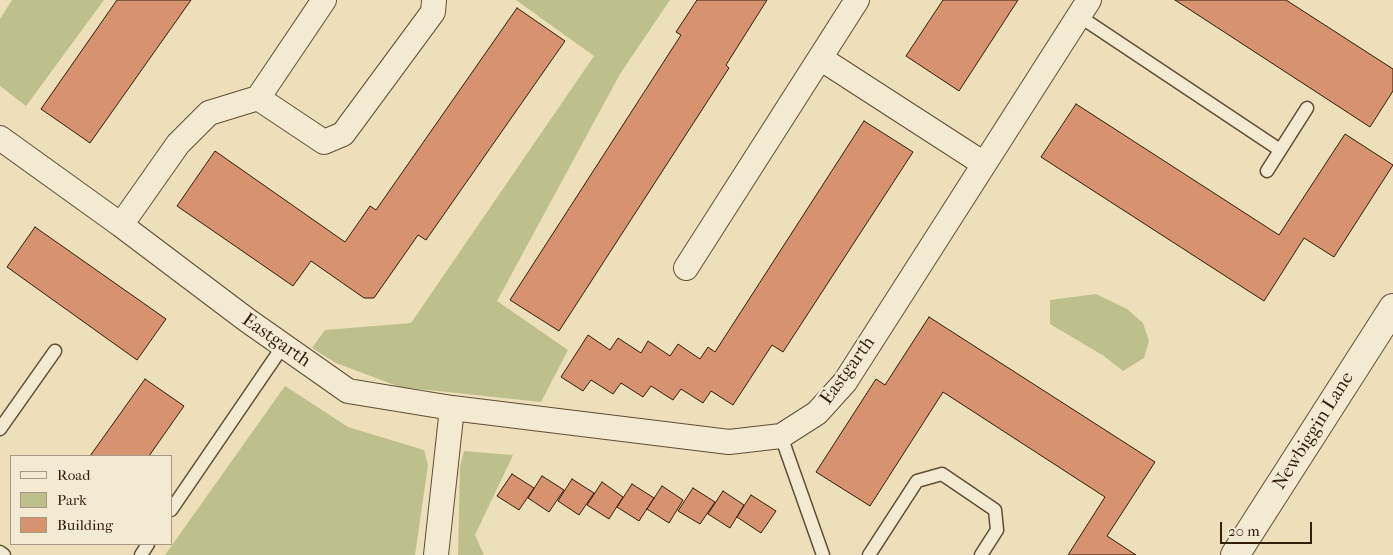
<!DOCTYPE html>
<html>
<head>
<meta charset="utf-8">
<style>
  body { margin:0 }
  #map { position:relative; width:1393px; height:555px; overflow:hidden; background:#ecdfba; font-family:"IM FELL French Canon",serif }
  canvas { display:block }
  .legend { position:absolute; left:10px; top:455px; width:162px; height:90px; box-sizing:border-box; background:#f3ead2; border:1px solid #a69882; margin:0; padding:6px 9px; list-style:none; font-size:15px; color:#321e09 }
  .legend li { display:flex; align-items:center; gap:10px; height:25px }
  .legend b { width:25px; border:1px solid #a69882 }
  .scale { position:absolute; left:1220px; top:522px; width:92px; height:22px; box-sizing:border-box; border:2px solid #321e09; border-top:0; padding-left:6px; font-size:15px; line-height:18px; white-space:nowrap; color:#321e09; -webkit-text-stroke:4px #f3ead2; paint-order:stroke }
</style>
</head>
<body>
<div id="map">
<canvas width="1393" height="555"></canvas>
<ul class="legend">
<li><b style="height:6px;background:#f3ead2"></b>Road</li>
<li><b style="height:14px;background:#bdc08c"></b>Park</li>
<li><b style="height:14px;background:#d79270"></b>Building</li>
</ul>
<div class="scale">20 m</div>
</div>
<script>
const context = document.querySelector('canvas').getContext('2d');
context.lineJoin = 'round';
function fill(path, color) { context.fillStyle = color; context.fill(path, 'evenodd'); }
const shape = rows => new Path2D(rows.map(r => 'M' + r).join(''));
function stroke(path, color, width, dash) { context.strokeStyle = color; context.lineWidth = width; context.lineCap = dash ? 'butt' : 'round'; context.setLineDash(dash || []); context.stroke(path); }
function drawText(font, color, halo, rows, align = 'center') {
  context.font = font + ' "IM FELL French Canon",serif'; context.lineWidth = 5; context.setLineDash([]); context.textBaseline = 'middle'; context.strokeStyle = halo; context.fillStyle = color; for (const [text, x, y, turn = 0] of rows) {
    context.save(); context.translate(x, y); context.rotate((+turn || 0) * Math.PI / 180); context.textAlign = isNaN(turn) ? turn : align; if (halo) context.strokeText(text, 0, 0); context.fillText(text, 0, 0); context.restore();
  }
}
fill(shape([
  [12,0,104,0,26,106,0,86,0,19],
  [516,0,670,0,620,74,497,301,568,350,541,402,400,387,336,363,312,348,325,330,411,323,594,56],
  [1096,294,1127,309,1143,323,1149,341,1144,358,1123,371,1104,356,1050,324,1050,300],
  [285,386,348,427,424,450,428,465,415,555,165,555],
  [464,451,513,455,475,535,484,555,458,555,460,467]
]), '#bdc08c');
const building = shape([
  [117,0,191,0,90,143,41,109,117,0],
  [697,0,767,0,726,65,729,68,559,331,510,300,681,35,676,32,697,0],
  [943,0,1018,0,959,91,906,56,943,0],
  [1175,0,1286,0,1393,69,1393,91,1370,127,1175,0],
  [517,8,565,41,426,240,418,235,374,298,364,298,311,261,293,286,177,206,215,151,345,242,370,206,376,210,517,8],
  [1076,104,1279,235,1345,134,1393,165,1334,257,1304,238,1264,301,1041,157,1076,104],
  [864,121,913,152,783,352,772,345,733,405,711,391,703,403,681,389,673,400,651,386,643,397,621,383,613,394,591,380,583,391,561,377,588,335,610,350,618,338,641,353,648,341,670,356,678,344,700,359,708,347,715,352,864,121],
  [35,227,166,319,137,360,7,267,35,227],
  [929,317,1155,462,1107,536,1136,555,1068,555,1105,497,943,392,870,506,816,472,876,379,885,385,929,317],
  [145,379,184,406,149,456,90,456,145,379],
  [512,474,534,488,519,510,497,496,512,474],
  [542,476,564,490,549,512,528,498,542,476],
  [572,479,594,493,579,515,558,501,572,479],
  [602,482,623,497,609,519,587,505,602,482],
  [632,484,654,498,639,521,617,507,632,484],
  [662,486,683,500,669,523,647,509,662,486],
  [693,488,715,502,700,524,678,511,693,488],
  [723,491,744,505,730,528,708,514,723,491],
  [751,495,776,511,761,533,737,517,751,495]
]);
fill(building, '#d79270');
stroke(building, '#321e09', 1);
const service = shape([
  [1079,16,1280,150],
  [1267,171,1307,108],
  [0,429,55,351],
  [781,436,823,555],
  [171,510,283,346],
  [0,552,4,555],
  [141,555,148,544],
  [869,555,917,481,942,474,995,510,997,530,981,555]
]);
const minor = shape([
  [324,0,258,98,324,142,343,134,433,12,434,0],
  [820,58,984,164],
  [0,138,121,225,247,320,348,391,452,408,729,442,781,436,817,413,845,382,1089,0],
  [121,225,178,144,209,113,258,98],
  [686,268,857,0],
  [436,555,452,408]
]);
const tertiary = shape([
  [1235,555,1393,308]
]);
stroke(service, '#604e35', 15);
stroke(minor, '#604e35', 26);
stroke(tertiary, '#604e35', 30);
stroke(service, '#f3ead2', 12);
stroke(minor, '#f3ead2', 24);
stroke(tertiary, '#f3ead2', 28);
drawText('19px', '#321e09', '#f3ead2', [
  ["Eastgarth",276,341,35],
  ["Eastgarth",848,371,-54],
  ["Newbiggin Lane",1314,431,-58]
]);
</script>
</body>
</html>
